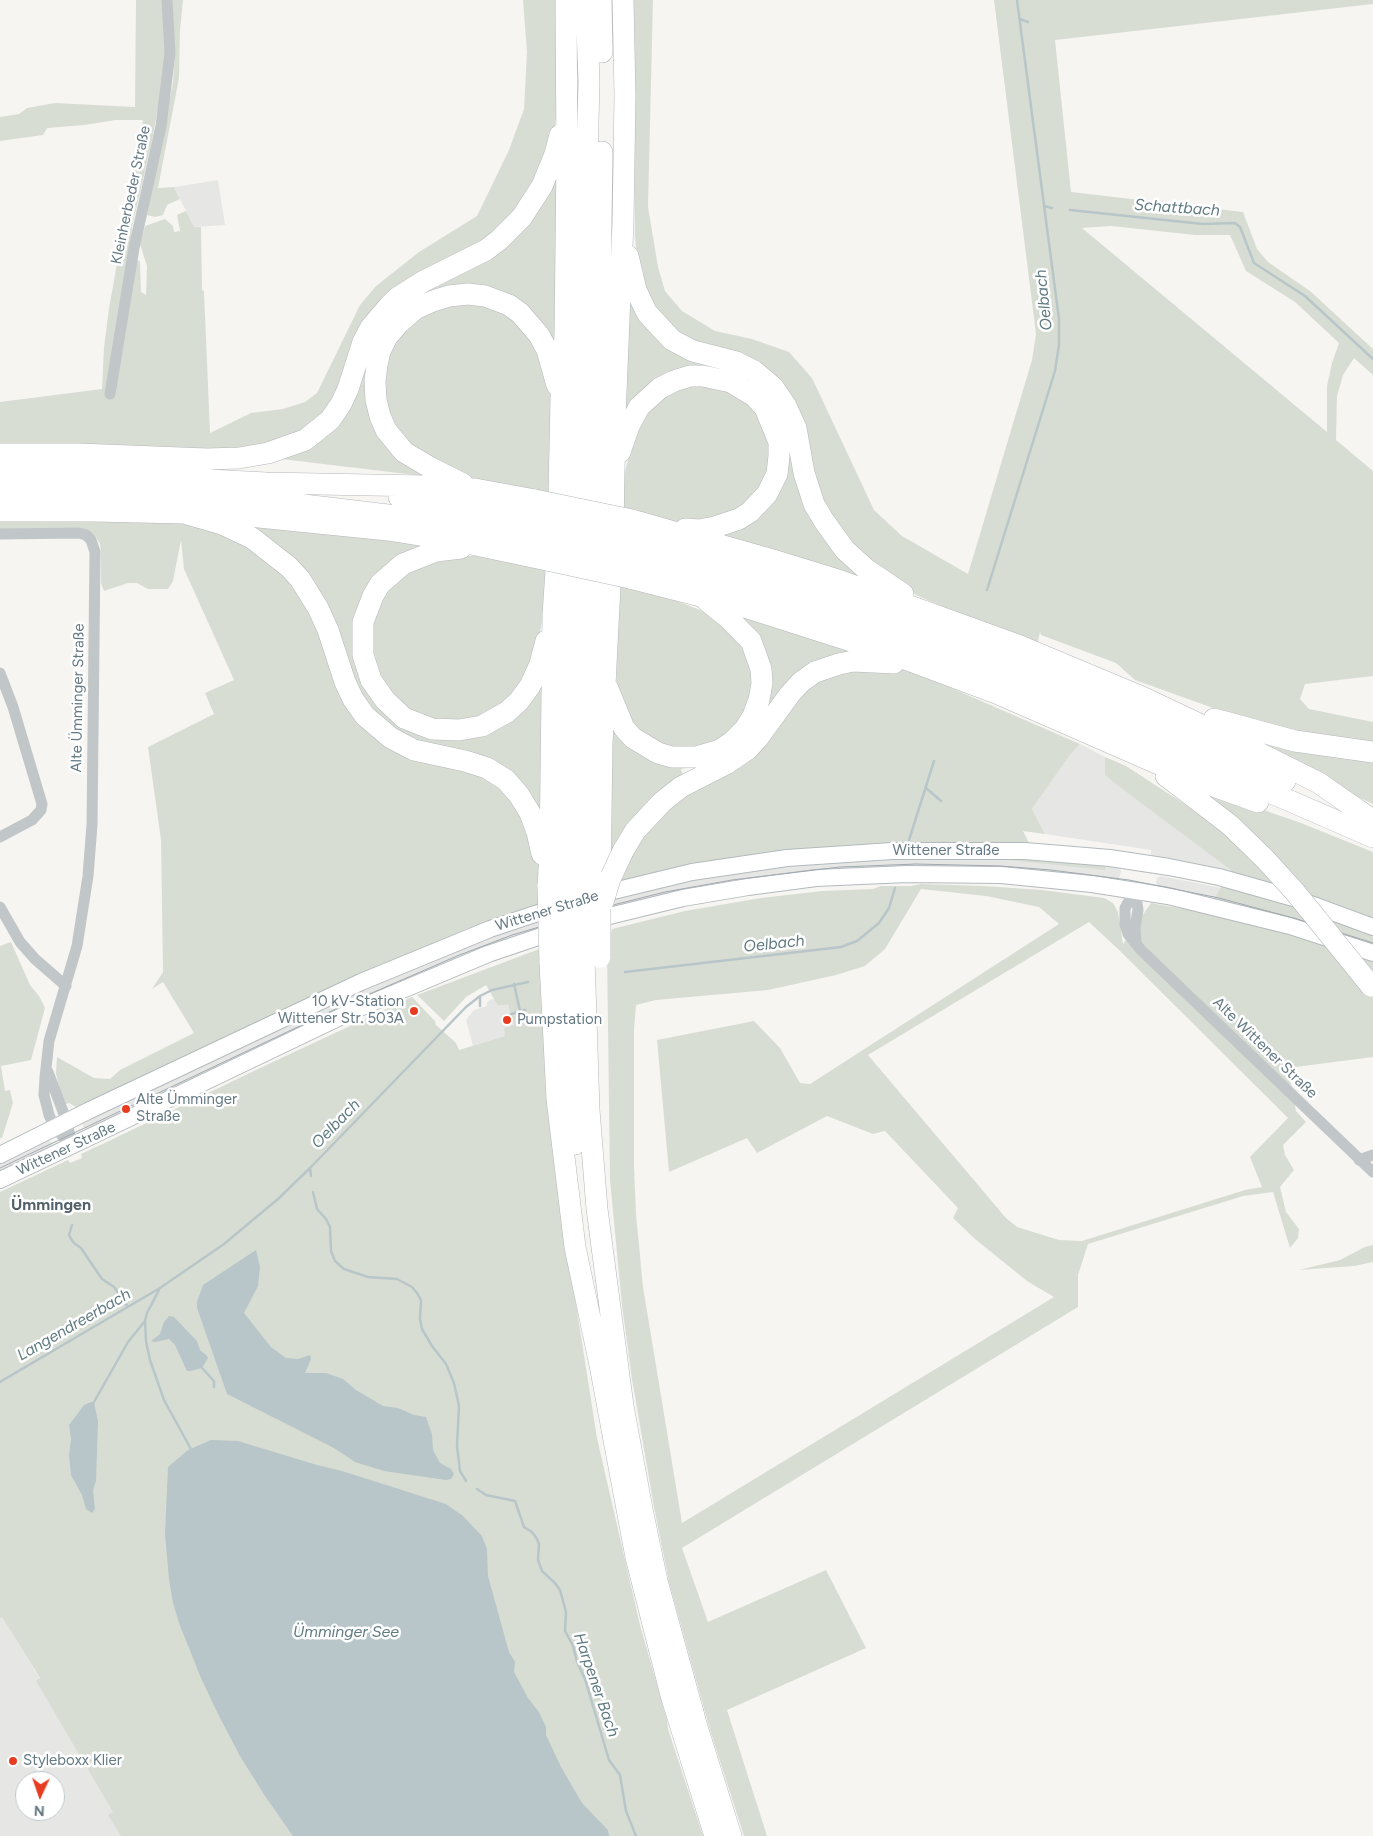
<!DOCTYPE html>
<html>
<head>
<meta charset="utf-8">
<style>
  body { margin:0 }
  #map { position:relative; width:1373px; height:1836px; overflow:hidden; background:#f6f5f2; font-family:Figtree,sans-serif }
  canvas { display:block }
  .north { position:absolute; left:15px; top:1771px; width:50px; height:50px; box-sizing:border-box; background:#fff; border:1px solid #c1c9ce; border-radius:50%; rotate:183deg; font-size:14px; font-weight:700; line-height:20px; text-align:center; color:#647984 }
  .north::after { content:''; display:block; margin:auto; width:18px; height:22px; background:#e73c21; clip-path:polygon(50% 0,100% 100%,50% 72%,0 100%) }
</style>
</head>
<body>
<div id="map">
<canvas width="1373" height="1836"></canvas>
<div class="north">N</div>
</div>
<script>
const context = document.querySelector('canvas').getContext('2d');
context.lineJoin = 'round';
function fill(path, color) { context.fillStyle = color; context.fill(path, 'evenodd'); }
const shape = rows => new Path2D(rows.map(r => 'M' + r).join(''));
function stroke(path, color, width, dash) { context.strokeStyle = color; context.lineWidth = width; context.lineCap = dash ? 'butt' : 'round'; context.setLineDash(dash || []); context.stroke(path); }
function drawText(font, color, halo, rows, align = 'center') {
  context.font = font + ' Figtree,sans-serif'; context.lineWidth = 5; context.setLineDash([]); context.textBaseline = 'middle'; context.strokeStyle = halo; context.fillStyle = color; for (const [text, x, y, turn = 0] of rows) {
    context.save(); context.translate(x, y); context.rotate((+turn || 0) * Math.PI / 180); context.textAlign = isNaN(turn) ? turn : align; if (halo) context.strokeText(text, 0, 0); context.fillText(text, 0, 0); context.restore();
  }
}
fill(shape([
  [218,180,225,225,194,227,174,187],
  [1080,744,1105,757,1105,775,1118,786,1232,870,1230,874,1151,858,1151,850,1045,834,1032,809,1070,755],
  [853,858,1070,859,1120,868,1121,872,1119,878,1117,880,946,868,612,909,85,1130,82,1123,352,992,541,916,714,874],
  [1161,876,1232,890,1373,933,1157,888,1156,882,1157,878],
  [494,998,498,1006,508,1003,514,1025,505,1036,473,1046,466,1020,474,1010,487,1006,487,1002],
  [49,1138,52,1146,0,1172,0,1160],
  [0,1613,40,1679,132,1836,0,1836],
  [25,1781,55,1781,55,1811,25,1811]
]), '#e6e7e5');
fill(shape([
  [136,0,183,0,180,30,179,78,158,188,174,187,180,199,167,205,163,215,155,217,147,215,173,82,175,54,165,68,152,141,132,227,130,260,138,260,140,262,141,292,146,295,147,266,140,244,145,226,165,219,173,226,174,232,180,231,177,215,186,211,194,227,201,227,202,290,204,291,210,433,251,413,283,409,305,402,317,393,360,305,376,286,419,252,477,216,509,150,524,109,527,52,523,0,558,0,558,103,554,132,541,174,505,226,431,271,310,429,251,451,0,449,0,402,102,389,104,348,109,308,143,120,115,120,85,125,47,128,43,135,0,141,0,117,19,114,27,108,55,103,135,107],
  [632,0,653,0,648,207,658,267,665,291,682,311,715,331,752,339,789,352,812,378,874,510,902,536,968,574,1032,360,1036,334,994,0,1373,0,1373,4,1055,40,1071,192,1243,212,1257,249,1268,262,1310,291,1373,349,1373,375,1354,358,1343,375,1337,396,1336,440,1373,471,1373,676,1305,684,1300,699,1309,709,1373,722,1373,804,1341,789,1252,742,1266,727,1135,680,1116,663,1041,635,1040,632,1038,642,975,620,918,596,882,574,862,558,819,498,797,408,692,344,650,307,638,272,635,236],
  [1111,226,1195,235,1230,235,1246,271,1295,302,1339,343,1332,363,1327,386,1327,432,1082,228],
  [562,151,557,357,498,296,401,314,371,402,432,477,273,458,300,449,395,307,483,259],
  [625,281,637,309,765,385,797,470,876,584,710,534,759,510,777,419,698,371,625,422],
  [465,303,484,305,512,317,531,339,551,383,551,496,472,478,446,468,422,454,402,438,393,422,386,407,384,386,385,367,391,347,410,323,449,305],
  [713,385,750,402,768,430,770,461,764,481,744,507,724,517,680,522,648,518,622,509,625,472,635,431,656,402,679,388],
  [0,522,176,522,199,527,235,538,268,559,307,602,352,711,489,778,516,803,538,853,541,904,466,929,78,1108,69,1103,66,1104,60,1091,56,1073,57,1057,94,1078,110,1079,120,1070,194,1033,163,982,152,989,163,972,161,840,148,747,214,714,205,693,234,680,184,569,181,540,173,581,168,589,148,589,137,583,128,583,104,591,101,583,101,554,100,544,95,536,86,530,0,530],
  [238,523,436,545,367,599,376,695,466,734,545,667,543,826,518,786,410,745,367,712,332,628],
  [462,556,479,556,549,568,546,601,535,657,514,695,481,717,439,721,402,706,378,676,370,642,374,612,390,586,410,568],
  [620,585,666,597,708,613,741,641,751,663,754,689,744,717,727,735,702,746,678,748,663,745,632,726,616,686],
  [728,610,872,654,848,657,701,765,681,769,683,775,606,876,609,713,623,734,701,761,765,695],
  [868,667,910,670,1080,744,1070,755,1032,809,1045,834,1023,831,1030,845,945,842,894,843,784,852,618,882,646,830,809,685,832,673],
  [1105,757,1126,766,1209,820,1203,789,1301,823,1373,852,1373,1057,1288,1068,1296,1111,1306,1122,1283,1145,1285,1155,1294,1170,1280,1187,1286,1212,1299,1229,1298,1238,1290,1248,1273,1192,1243,1196,1088,1244,1078,1275,1078,1307,682,1548,708,1622,826,1570,866,1648,727,1710,767,1836,744,1836,710,1730,669,1582,654,1507,632,1379,622,1305,610,1180,607,950,612,929,685,911,761,898,822,891,873,889,881,886,911,886,921,884,984,886,1042,890,1104,898,1113,903,1118,912,1123,944,1151,903,1206,913,1231,870,1118,786,1105,775],
  [921,889,986,896,1039,907,1059,924,810,1084,800,1083,780,1048,754,1021,657,1040,669,1172,747,1138,757,1153,827,1116,873,1134,885,1131,958,1208,953,1218,975,1239,1027,1281,1054,1297,682,1523,643,1287,636,1214,634,1167,634,1029,636,1005,656,1000,768,990,836,975,865,966,885,949],
  [1089,922,1119,950,1288,1118,1250,1157,1262,1187,1245,1190,1082,1241,1059,1240,1017,1227,1006,1218,868,1055],
  [946,855,1009,856,1106,862,1105,870,1008,860,881,858,818,862,714,876,614,897,615,895,673,882,770,866,853,858],
  [11,942,30,985,39,996,45,1008,31,1060,1,1066,5,1091,10,1090,13,1103,2,1138,0,1138,0,946],
  [542,948,567,1247,597,1438,640,1625,667,1720,668,1729,703,1836,121,1836,108,1815,113,1812,36,1681,40,1678,2,1617,0,1618,0,1192,68,1160,70,1163,82,1158,81,1154,109,1141,260,1068,412,997,435,1021,436,1025,456,1043,459,1050,505,1036,504,1028,514,1025,508,1004,498,1006,486,985,466,997,444,1021,417,995],
  [1373,1245,1373,1262,1354,1266,1299,1270,1340,1260,1365,1247]
]), '#d8ddd3');
fill(shape([
  [256,1250,260,1267,258,1286,244,1313,271,1347,286,1358,298,1359,310,1355,311,1359,305,1373,326,1373,343,1379,356,1390,383,1406,398,1408,414,1415,426,1417,432,1434,433,1450,440,1463,451,1469,454,1474,451,1479,446,1480,384,1471,355,1462,334,1448,227,1394,197,1308,197,1302,203,1285],
  [169,1316,174,1317,197,1341,200,1350,207,1356,208,1358,202,1368,190,1371,187,1371,175,1345,169,1339,155,1342,151,1341,160,1334,164,1322],
  [91,1402,94,1402,98,1421,96,1481,93,1490,95,1509,92,1513,86,1509,82,1495,71,1475,69,1455,71,1439,69,1425,84,1405],
  [211,1440,238,1441,317,1465,342,1471,446,1504,463,1516,482,1536,487,1549,488,1576,509,1652,515,1662,514,1672,528,1698,539,1712,546,1727,546,1735,561,1767,582,1803,608,1830,609,1836,293,1836,265,1796,240,1756,217,1712,201,1678,179,1623,173,1603,169,1579,165,1534,168,1467,188,1450]
]), '#b8c6c9');
stroke(shape([
  [1020,19,1028,22],
  [1044,206,1052,208],
  [1070,210,1203,224,1235,223,1240,227,1254,263,1305,296,1373,359],
  [987,590,1055,371,1059,345,1059,319,1017,0],
  [926,788,941,801],
  [909,840,934,761],
  [625,972,841,947,857,941,879,923,889,908,895,888],
  [514,984,520,1011],
  [480,996,480,1006],
  [511,1014,525,1010],
  [310,1168,311,1176],
  [313,1192,317,1209,326,1219,330,1227,331,1251,335,1261,344,1269,368,1277,397,1279,412,1287,417,1293,421,1300,420,1319,422,1329,432,1346,446,1364,454,1383,459,1406,457,1446,460,1471,466,1481],
  [72,1225,69,1235,71,1239,74,1243,81,1248,102,1279,114,1287,128,1307],
  [159,1290,147,1313,145,1321,146,1341,150,1360,164,1400,192,1451],
  [202,1368,214,1381,214,1387],
  [0,1382,160,1288,224,1244,278,1199,310,1168,466,1007,480,996,492,990,528,982],
  [94,1402,128,1342,145,1321],
  [477,1489,486,1495,515,1501,524,1527,532,1532,537,1539,539,1544,538,1560,542,1571,555,1583,560,1590,566,1612,565,1631,573,1646,577,1662,585,1679,609,1760,620,1775,626,1811,636,1836]
]), '#b8c6c9', 2.5);
const secondary = shape([
  [597,895,692,872,787,858,892,851,1025,851,1110,858,1169,867,1219,877,1297,899,1373,927],
  [589,921,683,898,748,887,816,878,907,874,1001,875,1092,884,1168,896,1290,926,1373,953],
  [0,1155,88,1111,361,982,490,929,559,906],
  [0,1180,357,1009,488,954,559,930]
]);
const motorway = shape([
  [601,0,602,52],
  [628,256,636,290,647,313,672,340,693,351,736,362,754,371,773,387,786,406,796,428,804,473,814,504,824,521,845,550,866,569,903,594],
  [620,452,629,426,639,407,660,388,674,381,690,376,703,376,731,382,754,396,765,408,779,442,779,456,777,474,767,494,750,512,739,519,715,527,699,530,685,529],
  [0,454,78,454,207,459,239,458,268,453,305,440,330,420,341,404,348,389,363,342,371,327,389,306,397,298,424,281,486,250,499,240,522,217,542,186,555,154,560,135],
  [0,473,94,474,266,483,424,486,475,489,535,500],
  [463,484,431,468,404,452,386,430,380,416,376,400,375,381,377,365,380,351,387,337,399,323,415,309,433,301,449,296,468,294,485,296,509,305,520,313,539,335,547,350,557,385],
  [0,492,193,495,270,501,438,521,533,538],
  [399,497,477,508,534,519],
  [0,511,93,511,229,514,388,530,457,541,533,557],
  [187,514,222,524,252,538,289,567,300,579,318,608,328,630,345,682,353,699,365,716,391,738,414,750,465,761,487,768,506,780,519,795,530,813,537,832,542,854],
  [632,520,773,560,841,581,1015,644,1144,698,1239,743,1319,783,1368,817],
  [632,540,775,578,866,606,912,623,1009,661,1285,781],
  [461,548,436,551,403,564,380,584,373,596,363,622,363,655,371,680,385,700,404,718,432,729,459,730,482,726,507,712,519,701,530,686,540,664,546,641],
  [631,559,779,599,932,650,1002,677,1129,731,1373,837],
  [630,578,748,608,889,653,996,693,1186,776,1258,802],
  [608,689,624,728,633,738,658,753,672,757,696,757,720,750,732,742,745,729,753,716,759,700,762,683,761,669,751,641,727,617,707,601],
  [1214,719,1295,741,1373,752],
  [1166,776,1230,825,1265,859],
  [623,851,635,831,662,802,681,787,726,764,748,749,758,738,790,694,801,682,815,672,839,664,853,661,894,663],
  [600,882,602,744,613,527,615,417,623,222,625,96,623,0],
  [548,886,550,853,553,615,558,541,561,398,565,334,567,158,566,0],
  [583,887,586,679,600,292,602,152],
  [567,891,568,765,573,577,584,288,589,81,586,0],
  [584,957,589,1110,597,1209,623,1406,642,1509,657,1581,697,1727,731,1836],
  [568,959,575,1144],
  [550,962,557,1099,575,1247,600,1365,636,1557,671,1695,715,1836]
]);
stroke(secondary, '#b3babd', 18);
stroke(motorway, '#b4b8bb', 22);
stroke(shape([
  [110,394,134,248,161,126,170,53,167,0],
  [0,534,79,533,86,535,91,540,95,552,92,825,88,876,77,946,49,1041,45,1077,44,1095,49,1115,55,1128,72,1146],
  [0,673,13,707,42,804,41,810,32,820,0,837],
  [1135,890,1125,908,1125,925,1128,934,1141,950,1373,1172],
  [1135,890,1138,910,1135,927,1136,943],
  [0,907,20,942,35,959,66,986],
  [48,1072,67,1122,72,1146],
  [1359,1160,1373,1155]
]), '#c1c6c8', 11);
stroke(secondary, '#fff', 16);
stroke(motorway, '#fff', 21);
stroke(shape([
  [0,1168,342,1006,457,956,512,935,617,904,665,892,732,880,840,867,916,864,1001,866,1051,870,1129,880,1219,898,1297,919,1373,943]
]), '#a1a9ae', 1);
const motorwayBridge = shape([
  [535,500,632,520],
  [534,519,632,540],
  [533,538,631,559],
  [533,557,630,578],
  [1265,859,1295,892,1371,986],
  [548,886,550,962],
  [583,887,584,957],
  [567,891,568,959],
  [603,902,610,879,623,851],
  [600,957,600,882]
]);
stroke(motorwayBridge, '#b4b8bb', 22, []);
stroke(motorwayBridge, '#fff', 21);
for (const [x, y, r, color] of [
  [414,1011,5,"#e73c21"],
  [507,1020,5,"#e73c21"],
  [126,1109,5,"#e73c21"],
  [13,1761,5,"#e73c21"]
]) { const dot = new Path2D(); dot.arc(x, y, r, 0, 2 * Math.PI); context.fillStyle = color; context.fill(dot); stroke(dot, '#fff', 2); }
drawText('15px', '#647984', '#fff', [
  ["Kleinherbeder Straße",131,195,-78],
  ["Alte Ümminger Straße",78,698,-89],
  ["Wittener Straße",946,851],
  ["Wittener Straße",547,911,-17],
  ["Alte Wittener Straße",1265,1048,44],
  ["Wittener Straße",66,1149,-25]
]);
drawText('15px', '#647984', '#fff', [
  ["10 kV-Station",404,1002,"right"],
  ["Wittener Str. 503A",404,1019,"right"],
  ["Pumpstation",517,1020],
  ["Alte Ümminger",136,1100],
  ["Straße",136,1117],
  ["Styleboxx Klier",23,1761]
], 'left');
drawText('italic 16px', '#5f7b81', '#fff', [
  ["Schattbach",1177,208,4],
  ["Oelbach",1044,300,-96],
  ["Oelbach",774,944,-6],
  ["Oelbach",336,1124,-46],
  ["Langendreerbach",74,1325,-30],
  ["Ümminger See",346,1632],
  ["Harpener Bach",596,1685,71]
]);
drawText('bold 16px', '#526169', '#fff', [
  ["Ümmingen",51,1205]
]);
</script>
</body>
</html>
